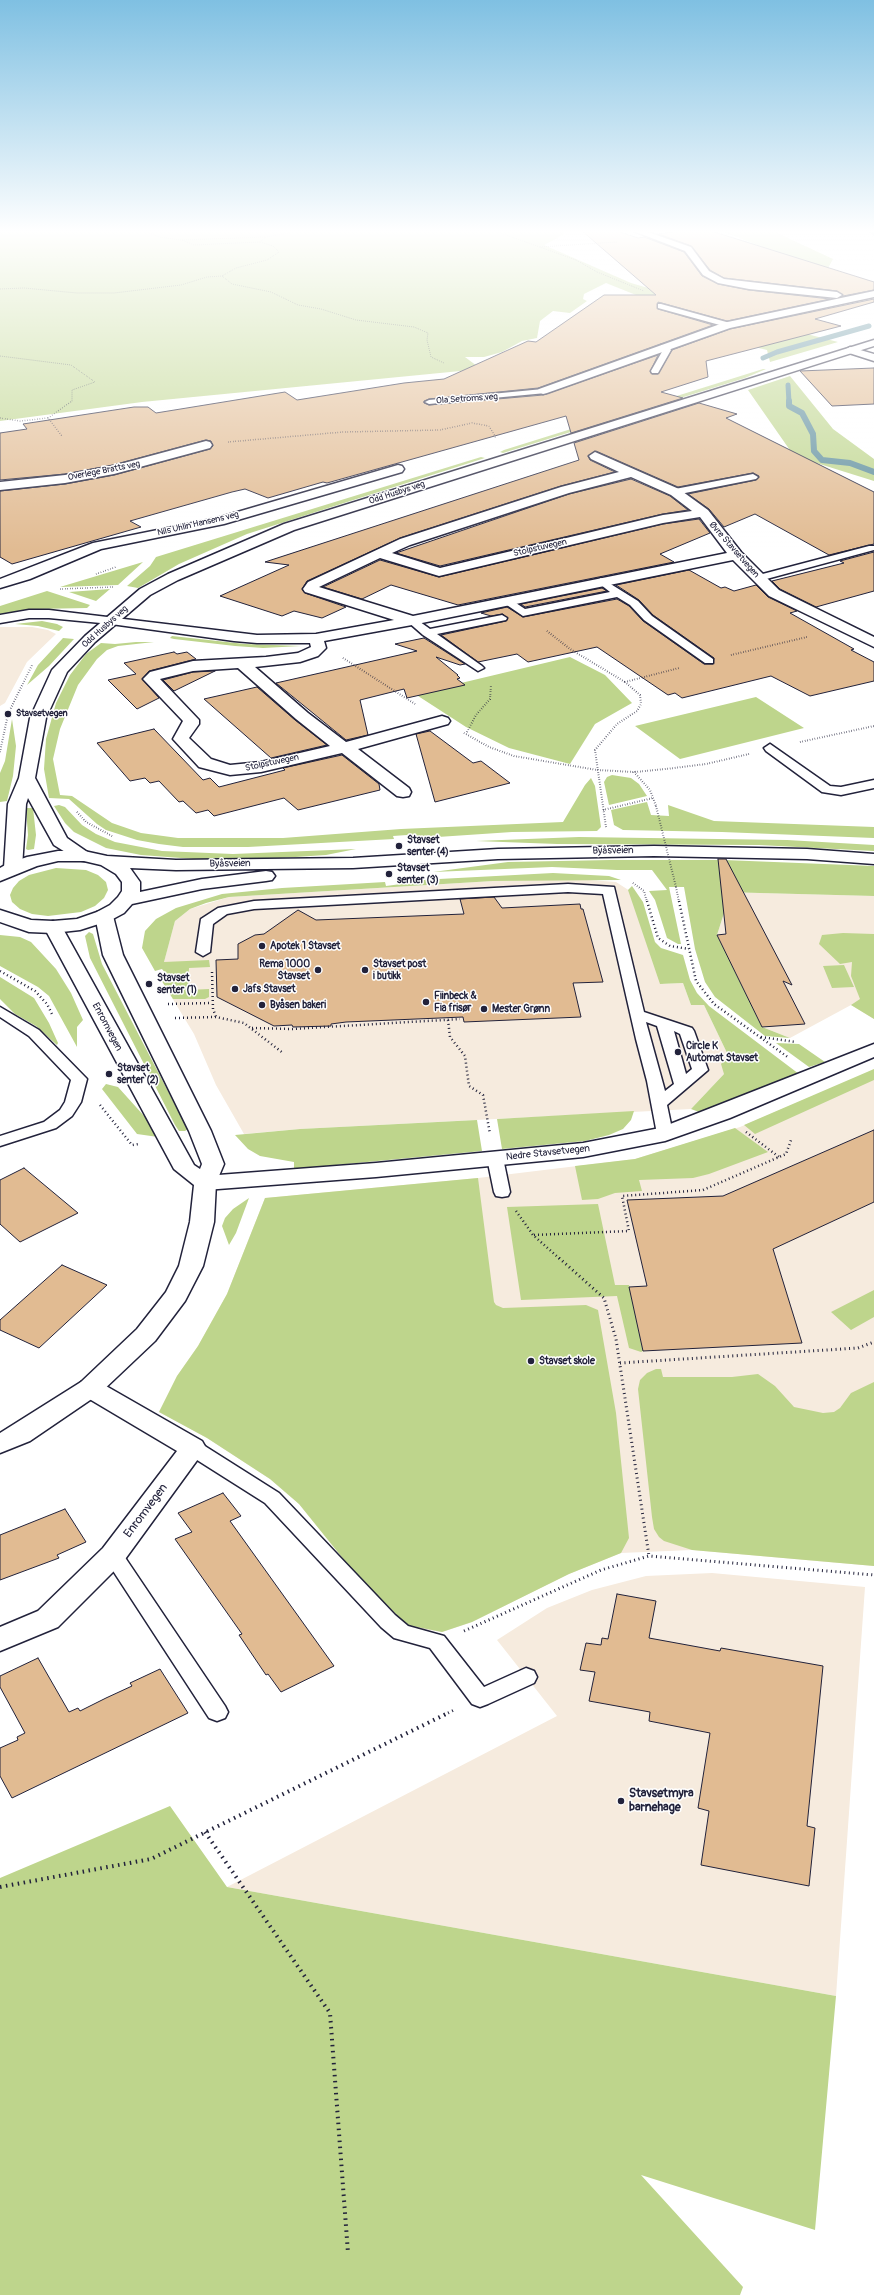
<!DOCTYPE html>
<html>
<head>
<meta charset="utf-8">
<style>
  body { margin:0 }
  canvas { display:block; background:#fff }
</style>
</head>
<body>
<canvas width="874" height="2295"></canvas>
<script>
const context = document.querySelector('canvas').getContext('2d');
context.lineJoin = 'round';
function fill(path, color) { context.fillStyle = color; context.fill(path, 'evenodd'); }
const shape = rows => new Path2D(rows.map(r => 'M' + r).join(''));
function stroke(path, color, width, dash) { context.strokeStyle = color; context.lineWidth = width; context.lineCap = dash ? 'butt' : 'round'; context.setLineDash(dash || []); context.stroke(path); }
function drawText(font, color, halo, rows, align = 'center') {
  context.font = font + ' Pangolin,sans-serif'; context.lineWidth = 3; context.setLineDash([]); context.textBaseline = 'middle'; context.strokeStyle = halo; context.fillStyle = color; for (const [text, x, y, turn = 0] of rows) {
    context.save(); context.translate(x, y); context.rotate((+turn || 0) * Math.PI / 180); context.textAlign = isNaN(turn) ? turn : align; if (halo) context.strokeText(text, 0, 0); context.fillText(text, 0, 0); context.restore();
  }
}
fill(shape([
  [0,627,32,627,48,630,56,634,27,662,5,703,0,706],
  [577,879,616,882,630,891,645,939,663,984,683,983,691,1005,704,1005,728,1055,724,1074,691,1109,300,1129,244,1134,216,1085,194,1034,160,978,168,976,162,969,175,921,190,909,229,897,493,881],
  [722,892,874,896,874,1019,851,1005,790,1038,762,1027,717,935,724,913],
  [874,1070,874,1566,692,1550,621,1553,569,1574,472,1622,442,1632,422,1629,407,1625,353,1571,299,1504,270,1479,207,1438,159,1412,177,1376,198,1346,227,1294,265,1198,478,1178,635,1159,740,1127],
  [712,1573,865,1587,836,1996,227,1887,557,1716,497,1640,547,1608,592,1590,646,1576]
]), '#f6ebde');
fill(shape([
  [0,230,562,230,565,234,544,245,631,283,728,311,704,315,651,301,606,283,584,294,583,299,587,301,570,313,553,311,540,321,537,338,522,341,502,352,484,357,465,357,481,369,142,402,0,421],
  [719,230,771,230,833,259,826,272],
  [760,322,838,342,770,362,767,350,742,344,739,327],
  [763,369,766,369,745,378,503,453,500,452,504,450],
  [790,376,833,429,874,459,874,481,794,456,748,390],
  [481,457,485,458,247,534,179,564,138,588,127,586,150,566,156,557],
  [143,562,118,585,60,587],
  [110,589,96,601,69,592],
  [47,591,90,605,87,608,37,609,0,614,0,606],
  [42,621,57,624,63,627,59,631,38,626,15,624],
  [172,636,245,644,301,646,263,648,235,646,174,639,170,638],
  [63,638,74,639,49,666,27,685,38,665],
  [136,642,154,642,118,646,107,650,97,659,78,685,60,729,53,759,60,795,72,796,112,823,141,833,178,838,283,838,401,829,563,822,585,785,591,778,595,786,601,827,597,831,512,832,408,839,407,835,393,836,394,839,248,847,183,847,159,844,137,840,106,830,97,824,69,799,49,798,44,769,46,739,56,703,70,675,86,654,101,643,115,644],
  [570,657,605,675,632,703,595,724,570,764,509,748,466,727,415,694],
  [756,697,804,728,680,759,635,726],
  [12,719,16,746,13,776,7,801,0,802,0,773,5,761],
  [612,775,631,778,639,784,647,796,609,805,604,782,607,777],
  [647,802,651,815,669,816,668,805,714,821,874,827,874,838,722,832,623,830,614,825,611,810],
  [59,805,65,807,82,825,96,834,115,842,162,851,233,854,356,849,326,855,265,859,208,860,141,855,106,848,74,832,65,823,54,806],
  [33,808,36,835,34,849,28,850,26,849,28,835,26,808],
  [579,837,787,840,874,845,874,851,759,845,557,844,476,841],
  [610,860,724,860,874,866,874,896,722,892,724,913,717,935,762,1027,790,1038,765,1036,715,997,705,982,695,949,684,887,669,887,681,944,678,944,667,938,655,900,649,891,667,890,652,870,617,870,552,867,433,872,508,862],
  [56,868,86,870,98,875,106,882,108,890,104,898,95,906,81,912,48,916,32,914,20,909,12,902,10,895,13,888,19,881,29,875],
  [553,873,609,876,621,880,493,881,229,897,206,903,190,909,175,921,164,962,209,960,210,967,189,968,188,990,209,989,209,997,205,999,173,999,160,978,168,976,162,969,155,971,142,948,145,931,156,919,176,908,222,894,282,888,385,882,386,886,401,884,401,881],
  [632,886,643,902,655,942,661,948,683,955,690,980,697,993,709,1006,799,1074,699,1112,691,1109,724,1074,721,1064,728,1055,704,1005,691,1005,683,983,660,984,628,890],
  [89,932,93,934,102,964,185,1124,188,1129,185,1131,179,1131,175,1125,90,958,85,936],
  [843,933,874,934,874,1019,851,1005,860,999,851,976,852,962,840,964,819,944,822,935],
  [0,935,20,937,31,942,56,969,71,993,83,1020,77,1027,77,1047,49,996,38,987,0,966],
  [844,965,854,987,832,988,823,966],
  [0,977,34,998,49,1023,58,1043,57,1045,36,1026,15,1014,0,999],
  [776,1043,799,1044,825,1062,809,1067],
  [874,1069,874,1080,755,1134,744,1125],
  [106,1084,118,1087,145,1117,158,1137,137,1134,102,1089],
  [634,1111,631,1120,623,1129,609,1135,585,1141,502,1149,497,1119],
  [477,1120,482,1151,294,1169,294,1162,260,1156,248,1149,235,1135,300,1129],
  [735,1128,768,1152,709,1174,693,1178,639,1180,642,1191,615,1193,598,1199,582,1200,575,1166,635,1159],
  [478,1178,494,1302,496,1305,503,1308,586,1305,598,1310,616,1413,629,1538,621,1553,569,1574,472,1622,442,1632,407,1625,353,1571,299,1504,270,1479,207,1438,159,1412,177,1376,198,1346,227,1294,265,1198],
  [249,1198,236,1233,229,1245,222,1226,225,1218,233,1209],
  [598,1204,615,1285,629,1285,643,1351,641,1352,629,1348,617,1296,521,1300,507,1207],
  [874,1290,874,1317,851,1330,831,1312],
  [656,1369,661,1369,663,1377,732,1377,758,1374,775,1386,794,1407,823,1413,834,1412,840,1408,851,1393,874,1382,874,1566,692,1550,664,1541,659,1537,654,1529,652,1517,638,1389,640,1380,647,1373],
  [170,1806,227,1887,836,1996,815,2230,641,2175,743,2287,740,2295,0,2295,0,1878]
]), '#bed58c');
stroke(shape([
  [870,230,874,233],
  [763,358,777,352,869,326],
  [788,385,789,402]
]), '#5b8c9a', 5);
stroke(shape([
  [789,401,789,406,802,413,813,434,814,451,822,460,850,463,874,472]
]), '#5b8c9a', 6);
const building = shape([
  [581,230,614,230,638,238,644,237,684,252,702,276,718,284,749,290,830,299,727,321,658,302,658,309,713,325,538,388,429,399,424,401,424,403,429,405,543,395,658,355,650,372,652,374,658,374,672,350,730,329,874,299,874,302,815,319,841,326,706,361,708,377,661,392,683,398,571,433,566,416,327,483,323,482,268,498,245,489,232,492,130,521,141,527,12,564,0,557,0,491,65,484,114,475,210,449,213,446,211,441,206,440,113,465,65,474,0,480,0,433,27,429,23,424,134,407,148,407,156,413,285,392,297,400,404,383,444,379,528,341,536,342,604,295,656,295,581,230],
  [685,230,708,230,874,282,874,290,843,296,837,291,724,278,710,270,691,246,659,234,685,230],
  [874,368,874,404,832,406,800,371,874,368],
  [699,403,737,414,726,418,874,492,874,544,829,555,755,514,724,527,709,509,688,494,756,480,759,476,753,473,678,487,596,451,588,456,590,460,615,472,561,486,400,538,307,581,302,589,305,593,346,607,322,618,294,611,282,616,220,596,289,565,265,562,579,460,574,443,699,403],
  [631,479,670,496,688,510,663,514,440,566,396,553,569,494,631,479],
  [699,519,710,533,660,554,674,562,458,605,391,585,362,599,323,587,380,560,439,577,663,524,699,519],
  [874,552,874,591,816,607,780,589,772,581,844,563,840,561,874,552],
  [689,570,721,588,725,587,734,591,756,585,768,597,797,611,790,613,854,649,851,650,874,662,874,681,810,696,771,676,682,698,675,693,668,695,597,647,528,662,517,654,478,662,441,635,506,621,508,619,503,614,491,616,481,613,507,607,523,617,617,599,629,606,643,621,704,664,713,664,714,658,653,615,639,600,616,585,689,570],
  [602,588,607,591,525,607,521,604,602,588],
  [424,638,465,664,460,665,436,657,458,675,457,675,460,678,457,679,465,685,407,698,404,689,360,700,368,735,346,740,276,683,417,651,395,644,424,638],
  [174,652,177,654,187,652,196,659,149,671,142,679,159,698,137,709,108,680,136,674,124,663,174,652],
  [215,671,174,691,163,680,193,672,215,671],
  [257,687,295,720,327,745,271,758,204,699,257,687],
  [154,729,203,780,210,778,219,787,285,770,283,768,342,755,379,784,380,790,298,810,284,798,214,816,208,810,196,813,183,801,179,802,159,781,150,783,145,778,130,781,97,743,154,729],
  [430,731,473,763,481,761,510,783,435,802,416,734,430,731],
  [718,859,726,859,792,985,783,981,805,1024,762,1027,717,935,726,934,718,859],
  [494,897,502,908,580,904,581,909,583,909,603,982,573,983,581,1017,464,1022,463,1017,346,1022,331,1024,331,1026,293,1027,292,1025,274,1026,217,997,216,960,238,959,238,944,255,935,264,934,298,910,316,920,464,914,460,899,494,897],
  [874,1130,874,1202,773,1249,802,1343,643,1351,629,1287,647,1286,627,1200,723,1196,874,1130],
  [24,1168,78,1213,20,1242,0,1224,0,1180,24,1168],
  [62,1265,107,1285,39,1348,0,1330,0,1320,62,1265],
  [223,1493,241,1516,230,1521,334,1666,281,1692,268,1674,266,1675,239,1635,242,1634,175,1539,192,1532,178,1513,223,1493],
  [65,1509,86,1542,57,1555,59,1558,0,1580,0,1535,65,1509],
  [617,1594,656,1601,649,1638,720,1651,721,1648,823,1666,807,1826,815,1828,809,1886,701,1865,709,1811,698,1808,710,1733,649,1721,650,1712,589,1701,595,1672,580,1670,586,1643,601,1645,602,1638,608,1639,617,1594],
  [38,1658,69,1712,78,1708,80,1711,106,1698,132,1686,130,1683,160,1669,188,1713,12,1798,0,1776,0,1748,18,1740,17,1737,25,1733,0,1687,0,1676,38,1658]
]);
fill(building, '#e1bb92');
stroke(building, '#22223b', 1);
const service = shape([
  [661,304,730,323,731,325,727,327,658,308,658,304,661,304],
  [661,345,667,345,671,350,658,373,652,373,651,371,663,350,661,345],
  [543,389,547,391,546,393,429,404,425,402,429,400,543,389],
  [753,474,758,477,756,479,675,495,670,492,675,489,753,474],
  [869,546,874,546,874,550,759,581,754,578,755,576,869,546],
  [601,578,638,601,652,616,713,659,713,663,705,663,644,620,630,605,617,597,523,616,501,601,506,598,510,599,525,609,610,592,596,581,601,578],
  [502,615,507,618,506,620,437,634,482,666,484,668,478,671,423,635,407,621,412,618,416,619,430,629,502,615],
  [770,744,830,786,841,787,874,780,874,788,841,795,822,792,766,751,764,748,770,744],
  [568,884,614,887,644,1012,692,1028,694,1031,708,1070,667,1105,673,1134,671,1137,665,1139,659,1137,657,1134,647,1081,636,1039,603,894,568,892,254,909,227,914,213,924,210,952,203,956,196,952,201,919,218,908,254,901,568,884],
  [646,1022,657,1026,674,1084,665,1091,646,1022],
  [674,1031,680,1034,692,1069,686,1074,674,1031],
  [0,1007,39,1030,87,1079,81,1102,72,1116,56,1128,0,1146,0,1136,44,1122,60,1110,65,1102,71,1080,29,1036,0,1017,0,1007],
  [495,1153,501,1155,503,1158,510,1192,508,1196,502,1197,496,1196,494,1192,487,1158,489,1155,495,1153],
  [193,1441,200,1443,279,1493,395,1615,408,1626,444,1636,484,1687,526,1668,534,1671,537,1677,534,1683,488,1704,480,1707,472,1704,430,1648,394,1638,381,1627,265,1503,186,1453,183,1448,186,1443,193,1441],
  [113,1547,120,1550,225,1706,228,1712,225,1718,217,1721,209,1718,106,1560,103,1555,106,1550,113,1547]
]);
const minor = shape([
  [631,230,642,230,691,247,709,271,724,279,837,292,842,295,837,298,749,289,718,283,703,275,685,251,631,230],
  [874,291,874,297,730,328,547,393,543,394,537,391,539,389,723,323,874,291],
  [850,347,874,354,874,361,846,352,845,350,850,347],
  [206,441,210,442,212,445,210,448,114,474,65,483,0,490,0,482,65,475,113,466,206,441],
  [595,452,679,489,708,510,741,552,779,590,874,637,874,647,769,596,733,560,412,625,324,641,326,648,318,656,300,662,255,667,308,713,346,742,442,716,448,718,450,721,448,724,358,749,409,788,411,792,409,796,403,797,397,796,342,753,261,772,230,775,199,767,173,739,183,721,143,679,150,672,193,661,266,657,298,653,311,647,310,643,257,643,234,641,111,624,49,618,29,618,0,623,0,615,29,610,49,610,257,635,316,634,394,620,305,592,303,589,308,582,400,539,561,487,619,472,591,459,589,456,595,452],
  [631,477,671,495,692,511,663,515,440,568,392,553,410,545,569,493,631,477],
  [700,517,727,553,413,616,319,587,380,558,439,576,663,523,700,517],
  [238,668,296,719,330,746,261,762,230,765,211,759,189,738,199,724,199,720,160,679,193,671,238,668],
  [398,465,402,466,404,469,402,472,224,524,101,549,30,579,0,588,0,579,93,543,217,518,398,465],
  [874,1044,874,1057,730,1118,665,1141,583,1157,376,1177,205,1190,197,1188,194,1183,197,1178,205,1176,376,1163,583,1143,660,1128,874,1044],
  [90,1379,99,1382,202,1441,206,1448,123,1562,58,1627,0,1651,0,1627,38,1611,103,1548,177,1451,81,1394,77,1388,81,1382,90,1379]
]);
const tertiary = shape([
  [874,340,874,346,294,530,178,580,150,595,95,642,67,672,46,718,35,778,67,838,93,856,90,860,84,861,78,860,54,845,28,798,26,804,22,868,19,872,13,873,7,872,4,868,8,804,19,778,30,718,52,670,85,636,140,589,168,574,284,524,874,340],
  [104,910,111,912,113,916,123,955,211,1131,224,1164,216,1183,214,1222,203,1266,185,1301,155,1341,99,1394,30,1441,0,1453,0,1433,81,1382,137,1329,166,1292,179,1266,190,1222,194,1185,174,1169,44,927,46,923,53,921,60,923,62,927,194,1165,200,1169,202,1164,189,1131,103,955,95,916,97,912,104,910]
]);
const secondary = shape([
  [654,846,807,849,874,854,874,864,807,859,654,856,498,859,353,868,176,870,130,868,140,882,140,892,202,879,266,871,272,872,275,876,272,880,266,881,202,889,132,904,124,913,111,920,80,930,53,933,29,932,0,922,0,910,31,920,53,921,77,919,97,912,110,905,118,897,122,891,122,882,116,874,101,865,84,861,58,861,37,866,0,881,0,868,7,864,27,857,58,851,84,851,107,856,176,860,353,858,498,849,654,846]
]);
stroke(service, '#22223b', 3);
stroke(minor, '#22223b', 3);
stroke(tertiary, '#22223b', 3);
stroke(secondary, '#22223b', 3);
stroke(shape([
  [142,230,159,237,181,240,266,237],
  [492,230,576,260,597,272,644,291],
  [182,240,194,245,260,242],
  [540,247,617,242],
  [222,276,232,284,271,292,298,305,321,309,356,320,414,327,428,333,427,340,431,357,444,363],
  [0,289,24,288,77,293,114,293,181,285,207,277,222,276,236,268,267,260,279,252,273,246,260,242,266,237,304,230],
  [0,356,71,365,95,382,72,390,72,402]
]), '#22223b', 1, [0.5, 1.5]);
stroke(shape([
  [0,418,20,421,48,418,62,436],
  [48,418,72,401],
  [228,442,343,432,440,430,472,423,489,426,496,438],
  [96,574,116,567],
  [60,589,113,587]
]), '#22223b', 1.5, [0.5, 2]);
stroke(shape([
  [547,631,570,649,625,682],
  [731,655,807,637],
  [343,658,415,704],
  [467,732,476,715,490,699,491,685],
  [464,733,489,747,514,756,597,770,634,772,666,769,706,764,749,754],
  [800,742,874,726],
  [0,752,8,714,32,665],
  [634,772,650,790,656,806],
  [603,810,653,798],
  [77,812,86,822,112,836],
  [606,827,595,750,617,724,637,711,641,704,640,695,625,682,679,668],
  [633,883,644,891,647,902],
  [676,887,679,902]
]), '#22223b', 2, [0.5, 2]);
stroke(shape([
  [647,901,658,938,670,946,689,949],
  [679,901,696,981,714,1004,789,1058],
  [0,971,35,991,47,1004,53,1016],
  [212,972,213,1009,216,1017],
  [168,1004,212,1003],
  [175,1018,216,1017,244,1023,283,1053],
  [448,1020,450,1037,465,1056,469,1086,483,1095,490,1134],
  [252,1028,292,1029,460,1019],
  [761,1037,796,1042],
  [100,1105,132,1145,139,1144],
  [746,1132,779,1157],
  [516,1211,533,1235,560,1259],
  [534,1235,629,1231,622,1196,703,1190,786,1154,791,1140]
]), '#22223b', 2.5, [1, 3]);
stroke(shape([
  [559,1258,604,1298,616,1339,649,1556],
  [620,1363,858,1348,874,1342],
  [464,1631,601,1570,649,1556,874,1575],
  [444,1715,454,1710]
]), '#22223b', 3, [1, 3.5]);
stroke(shape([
  [205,1832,330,2013,348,2253],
  [0,1887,151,1859,446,1714]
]), '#22223b', 4, [1.5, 4.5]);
fill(service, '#fff');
fill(minor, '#fff');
fill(tertiary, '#fff');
fill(secondary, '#fff');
stroke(shape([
  [656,806,676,887]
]), '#22223b', 2, [0.5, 2]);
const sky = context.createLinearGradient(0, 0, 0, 551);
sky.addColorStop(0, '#7fc0e2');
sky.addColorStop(0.42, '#fff');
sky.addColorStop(1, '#ffffff00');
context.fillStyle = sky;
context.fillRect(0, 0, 874, 551);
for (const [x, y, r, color] of [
  [8,714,4,"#22223b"],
  [399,846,4,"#22223b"],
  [389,874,4,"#22223b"],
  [262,946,4,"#22223b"],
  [318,970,4,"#22223b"],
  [365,970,4,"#22223b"],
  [149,984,4,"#22223b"],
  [235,989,4,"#22223b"],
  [426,1002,4,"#22223b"],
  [262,1005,4,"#22223b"],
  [484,1009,4,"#22223b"],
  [678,1052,4,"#22223b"],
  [109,1074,4,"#22223b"],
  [531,1361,4,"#22223b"],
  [621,1801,4,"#22223b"]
]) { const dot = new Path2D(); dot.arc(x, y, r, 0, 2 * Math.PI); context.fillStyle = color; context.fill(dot); stroke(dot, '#fff', 1.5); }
drawText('9px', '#22223b', '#fff', [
  ["Ola Setroms veg",467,399,-4],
  ["Overlege Bratts veg",104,471,-11],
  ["Odd Husbys veg",397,493,-18],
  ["Nils Uhlin Hansens veg",198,524,-13],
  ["Stolpstuvegen",540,548,-13],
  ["Øvre Stavsetvegen",734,550,49],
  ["Odd Husbys veg",105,627,-42],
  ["Stolpstuvegen",272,763,-12]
]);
drawText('bold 9px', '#22223b', '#fff', [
  ["Stavsetvegen",16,714]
], 'left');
drawText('bold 10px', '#22223b', '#fff', [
  ["Stavset",407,840],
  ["senter (4)",407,852],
  ["Stavset",397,868],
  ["senter (3)",397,880],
  ["Apotek 1 Stavset",270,946],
  ["Rema 1000",310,964,"right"],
  ["Stavset",310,976,"right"],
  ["Stavset post",373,964],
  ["i butikk",373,976],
  ["Stavset",157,978],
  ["senter (1)",157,990],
  ["Jafs Stavset",243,989],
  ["Fiinbeck &",434,996],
  ["Fia frisør",434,1008],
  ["Byåsen bakeri",270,1005],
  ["Mester Grønn",492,1009],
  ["Circle K",686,1046],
  ["Automat Stavset",686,1058],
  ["Stavset",117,1068],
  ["senter (2)",117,1080],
  ["Stavset skole",539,1361]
], 'left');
drawText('10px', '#22223b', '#fff', [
  ["Byåsveien",613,851,-1],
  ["Byåsveien",230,864,-1],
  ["Enromvegen",107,1027,62],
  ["Nedre Stavsetvegen",548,1153,-6]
]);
drawText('12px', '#22223b', '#fff', [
  ["Enromvegen",146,1511,-53]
]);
drawText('bold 12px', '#22223b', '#fff', [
  ["Stavsetmyra",629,1794],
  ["barnehage",629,1808]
], 'left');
</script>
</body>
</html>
